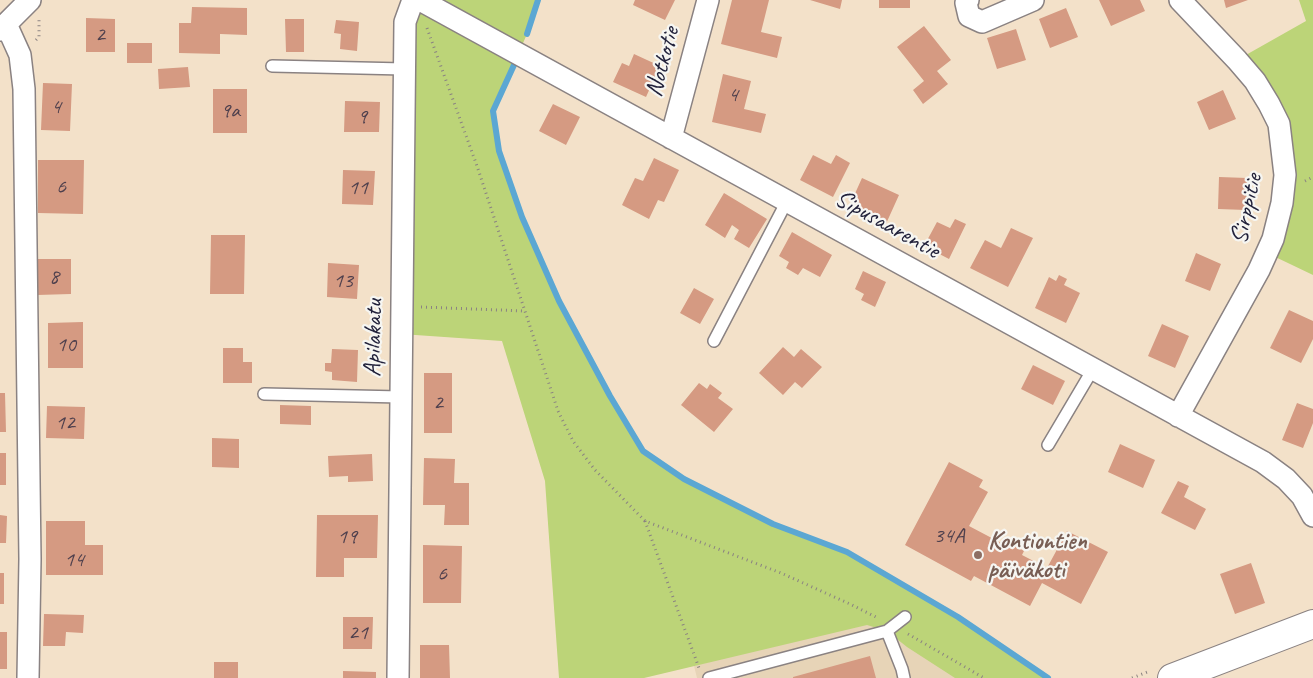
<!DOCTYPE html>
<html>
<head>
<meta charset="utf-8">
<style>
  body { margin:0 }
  canvas { display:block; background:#f3e1c9 }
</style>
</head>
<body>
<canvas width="1313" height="678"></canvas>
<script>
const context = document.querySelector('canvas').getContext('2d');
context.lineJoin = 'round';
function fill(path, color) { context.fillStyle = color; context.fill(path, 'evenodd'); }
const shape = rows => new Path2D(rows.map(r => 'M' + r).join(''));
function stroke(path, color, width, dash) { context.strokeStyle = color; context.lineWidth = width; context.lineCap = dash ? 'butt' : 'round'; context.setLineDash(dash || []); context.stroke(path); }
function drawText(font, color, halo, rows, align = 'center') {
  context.font = font + ' Caveat,sans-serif'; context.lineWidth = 4.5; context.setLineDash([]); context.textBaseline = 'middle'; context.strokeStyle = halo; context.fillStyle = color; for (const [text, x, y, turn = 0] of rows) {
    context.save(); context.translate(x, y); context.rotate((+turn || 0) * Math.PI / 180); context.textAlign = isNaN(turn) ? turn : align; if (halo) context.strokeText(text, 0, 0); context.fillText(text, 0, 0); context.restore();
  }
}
fill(shape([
  [872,619,956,678,697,678,694,666]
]), '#e7d4b7');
fill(shape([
  [413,0,538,0,527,34,493,111,499,151,522,217,559,301,610,396,643,451,684,479,772,524,847,552,958,617,1048,678,955,678,907,647,887,631,867,625,644,678,559,678,545,481,502,341,401,334],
  [1299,0,1313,0,1313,275,1267,253,1283,148,1237,60,1306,21]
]), '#bcd478');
stroke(shape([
  [527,34,538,0],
  [514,65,493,111,499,151,522,217,559,301,610,396,643,451,684,479,773,524,847,552,958,617,1048,678]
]), '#5ba7d3', 6);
fill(shape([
  [635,0,675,0,665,20,633,5],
  [732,0,769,0,761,32,782,37,777,58,721,44],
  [810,0,842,0,840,9],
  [879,0,910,0,910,8,879,8],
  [1099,0,1140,0,1145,11,1111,26],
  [1224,0,1248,0,1226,8],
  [192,7,247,8,247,35,220,34,220,54,179,53,179,23,191,23],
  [1066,8,1078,37,1050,48,1039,19],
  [86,18,115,19,115,52,86,52],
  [285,19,304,19,304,52,286,52],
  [336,20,359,22,357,51,340,49,341,34,334,33],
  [924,26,951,60,937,71,948,84,923,104,913,90,924,81,897,47],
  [1016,29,1026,60,997,69,987,38],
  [127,43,152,43,152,63,127,63],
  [634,54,660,66,646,97,613,82,622,63,629,66],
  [188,67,190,87,159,89,158,69],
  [723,74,751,81,744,109,766,114,761,133,712,122],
  [43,83,72,84,70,131,41,130],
  [213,89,247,89,247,133,213,133],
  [1223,90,1236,119,1209,130,1197,102],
  [345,101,380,102,379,132,344,132],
  [553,104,580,117,566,145,539,131],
  [813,155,831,164,836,155,850,163,833,197,800,180],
  [654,158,679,170,664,202,658,200,649,219,622,205,635,178,643,181],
  [38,160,84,160,83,214,38,213],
  [343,170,375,171,373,205,342,204],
  [1219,177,1247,178,1246,210,1218,209],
  [862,178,899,195,885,226,848,209],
  [724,193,767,219,749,248,734,239,739,230,732,225,725,238,705,225],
  [955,219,966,224,949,259,924,246,937,222,950,228],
  [1011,228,1033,238,1008,287,970,268,985,240,1001,248],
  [792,232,832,255,820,277,803,268,798,275,786,268,789,262,779,256],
  [211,235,245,235,244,294,210,294],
  [1196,253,1221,264,1210,291,1185,281],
  [36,259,71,259,71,294,37,295],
  [328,263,359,265,357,299,327,297],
  [863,271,886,282,875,307,861,300,864,294,855,289],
  [1059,275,1067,279,1064,285,1080,293,1066,323,1035,308,1049,277,1056,281],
  [694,288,714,299,700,324,680,313],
  [1289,310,1313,321,1313,339,1301,363,1270,348],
  [83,322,83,368,48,368,48,323],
  [1162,324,1189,336,1175,368,1148,356],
  [783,347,794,357,801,349,822,367,802,388,795,382,783,395,759,373],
  [223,348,243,348,243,362,252,362,252,383,223,383],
  [332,349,358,350,357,382,332,380,332,372,325,371,325,363,331,363],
  [1033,365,1065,381,1053,405,1021,389],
  [424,373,452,373,452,433,424,433],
  [699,383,707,389,710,384,722,393,718,398,733,409,714,432,681,405],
  [0,393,5,393,6,432,0,432],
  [1297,403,1313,409,1313,423,1303,448,1282,440],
  [280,405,311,406,311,425,280,424],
  [47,406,85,407,84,439,46,438],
  [212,438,239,439,239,468,212,467],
  [1120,444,1155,460,1143,488,1108,472],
  [0,453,6,453,6,485,0,485],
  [372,454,373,481,348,482,348,476,329,477,328,456],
  [424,458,455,459,454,483,469,483,469,525,444,525,445,505,423,505],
  [949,462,983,480,979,487,988,492,969,526,1005,545,1007,541,1024,551,1022,555,1047,568,1067,531,1108,552,1081,604,1042,583,1030,606,974,576,971,581,905,545],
  [1178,481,1189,486,1184,497,1206,509,1195,530,1161,513],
  [0,515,7,516,6,543,0,543],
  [317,515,378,515,377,558,344,558,344,577,316,577],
  [46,521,85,521,85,545,103,545,103,575,46,575],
  [423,545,462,546,461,603,423,603],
  [1251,563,1265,603,1235,614,1220,574],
  [0,573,4,573,4,604,0,604],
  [44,614,84,615,83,633,66,632,65,646,43,646],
  [343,617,373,617,372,649,343,649],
  [0,632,7,632,7,669,0,669],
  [420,645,449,645,450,678,420,678],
  [870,656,876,678,793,678,793,677],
  [214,662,238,662,238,678,214,678],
  [343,671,376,672,376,678,343,678]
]), '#d59a82');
const service = shape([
  [272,66,404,69],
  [714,341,787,201],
  [264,394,401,397],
  [1048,445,1093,369],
  [887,631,902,669,904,678],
  [709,678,887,631,905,617]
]);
const minor = shape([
  [420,0,1263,462,1286,479,1302,496,1313,516],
  [968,0,966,3,969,16,982,22,1033,0],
  [6,24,20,55,24,89,30,559,28,678],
  [0,30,30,0],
  [671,138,708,0],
  [1178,416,1259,270,1273,239,1282,203,1285,175,1279,124,1269,104,1255,81,1237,60,1180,0],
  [398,678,405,22,413,0]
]);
const tertiary = shape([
  [1172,678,1313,624]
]);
stroke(service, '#8a8282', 14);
stroke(minor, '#8a8282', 24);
stroke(tertiary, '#8a8282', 30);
stroke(shape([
  [427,28,477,166,558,411,573,441,595,470,645,521,781,573,850,604,876,617],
  [36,40,39,37,39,20],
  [1305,181,1313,177],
  [421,307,525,311],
  [645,521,699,668],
  [908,634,984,678],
  [1132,678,1150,671]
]), '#8a8282', 3, [1, 4]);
stroke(service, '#fff', 11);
stroke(minor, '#fff', 21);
stroke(tertiary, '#fff', 28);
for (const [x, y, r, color] of [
  [978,555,5,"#8d6e63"]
]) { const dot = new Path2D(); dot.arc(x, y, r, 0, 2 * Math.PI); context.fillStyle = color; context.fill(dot); stroke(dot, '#f6f6f2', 2); }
drawText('22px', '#4f404d', null, [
  ["2",100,35],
  ["4",733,95],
  ["4",56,107],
  ["9a",230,111],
  ["9",362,117],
  ["6",61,187],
  ["11",358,188],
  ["8",54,277],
  ["13",343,281],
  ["10",66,345],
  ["2",438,403],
  ["12",65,423],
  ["34A",949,536],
  ["19",347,537],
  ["14",74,560],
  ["6",442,574],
  ["21",358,633]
]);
drawText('25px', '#22223b', '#f6f6f2', [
  ["Notkotie",663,62,-75],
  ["Sirppitie",1247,209,-77],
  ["Sipusaarentie",887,225,29],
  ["Apilakatu",374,338,-89]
]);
drawText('bold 25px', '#785e54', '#f6f6f2', [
  ["Kontiontien",988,541],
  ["päiväkoti",988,570]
], 'left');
</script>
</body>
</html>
